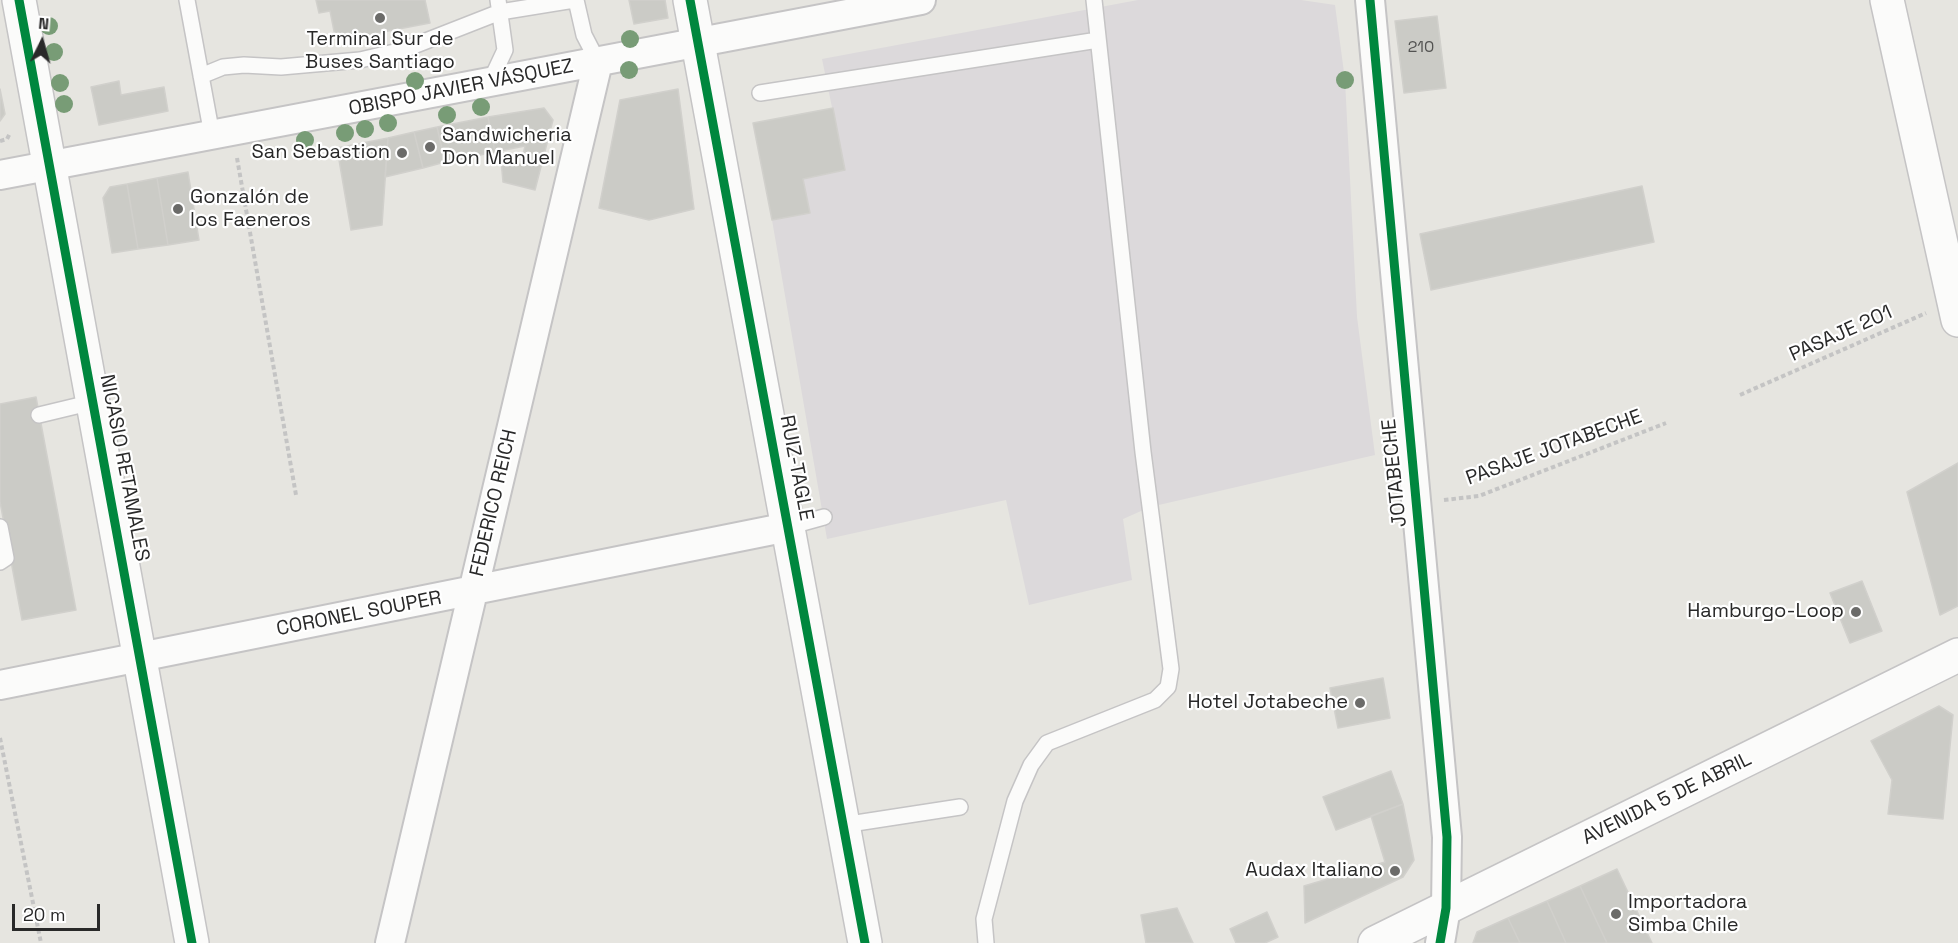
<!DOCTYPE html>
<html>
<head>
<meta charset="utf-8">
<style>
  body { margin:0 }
  #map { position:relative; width:1958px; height:943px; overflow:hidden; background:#e6e5e0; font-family:"Space Grotesk",sans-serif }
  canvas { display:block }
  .north { position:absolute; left:12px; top:12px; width:60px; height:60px; -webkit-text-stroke:4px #fff; paint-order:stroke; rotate:5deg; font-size:16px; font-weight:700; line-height:24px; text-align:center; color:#292929 }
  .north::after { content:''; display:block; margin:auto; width:21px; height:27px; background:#292929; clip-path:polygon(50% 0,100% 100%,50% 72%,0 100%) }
  .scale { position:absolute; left:12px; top:904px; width:88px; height:27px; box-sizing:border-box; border:3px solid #292929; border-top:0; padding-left:8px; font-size:18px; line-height:21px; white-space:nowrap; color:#292929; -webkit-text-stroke:4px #fff; paint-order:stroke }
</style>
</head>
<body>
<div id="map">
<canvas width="1958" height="943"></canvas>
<div class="north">N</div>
<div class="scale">20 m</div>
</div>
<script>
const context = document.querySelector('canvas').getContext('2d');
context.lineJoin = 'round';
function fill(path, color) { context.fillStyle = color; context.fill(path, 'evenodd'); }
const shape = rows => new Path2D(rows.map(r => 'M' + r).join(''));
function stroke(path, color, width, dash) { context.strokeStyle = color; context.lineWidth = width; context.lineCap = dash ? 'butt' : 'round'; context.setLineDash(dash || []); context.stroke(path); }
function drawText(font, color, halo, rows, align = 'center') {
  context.font = font + ' "Space Grotesk",sans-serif'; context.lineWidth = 4.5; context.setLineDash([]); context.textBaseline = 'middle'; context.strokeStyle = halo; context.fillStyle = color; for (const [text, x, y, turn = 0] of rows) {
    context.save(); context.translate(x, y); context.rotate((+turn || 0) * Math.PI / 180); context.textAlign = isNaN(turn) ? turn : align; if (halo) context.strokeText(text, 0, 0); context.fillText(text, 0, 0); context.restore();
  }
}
fill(shape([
  [1138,0,1301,0,1335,5,1345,80,1357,317,1375,455,1150,507,1123,519,1132,580,1029,605,1006,500,827,539,772,220,810,213,803,179,845,170,822,59]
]), '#dcd9db');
const building = shape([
  [316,0,425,0,430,23,336,41,330,11,319,13,316,0],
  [629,0,665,0,668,18,634,24,629,0],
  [1437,16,1446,88,1404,93,1395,21,1437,16],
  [119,81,121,95,164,87,168,111,99,125,91,87,119,81],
  [0,89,5,114,0,121,0,89],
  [678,89,694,209,649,220,599,208,620,100,678,89],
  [544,108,553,120,535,190,503,182,501,160,521,164,525,146,495,152,488,117,544,108],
  [833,108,845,170,803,179,810,213,772,220,753,123,833,108],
  [488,117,495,152,445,162,437,127,488,117],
  [437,127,445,162,423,168,414,132,437,127],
  [414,132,423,168,385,177,388,138,414,132],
  [388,138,382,225,351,230,337,148,388,138],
  [188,172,199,240,168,245,157,178,188,172],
  [157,178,168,245,138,249,127,184,157,178],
  [127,184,138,249,112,253,103,198,110,187,127,184],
  [1642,186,1654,242,1431,290,1420,234,1642,186],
  [36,397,76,610,22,620,0,502,0,404,36,397],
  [1958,463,1958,606,1940,615,1907,492,1958,463],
  [1862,581,1882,631,1850,643,1830,593,1862,581],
  [1383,678,1390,718,1338,728,1330,688,1383,678],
  [1939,706,1953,715,1943,819,1888,814,1892,780,1871,741,1939,706],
  [1391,771,1403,804,1336,830,1323,797,1391,771],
  [1403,804,1414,860,1403,877,1305,923,1304,886,1385,862,1371,816,1403,804],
  [1617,869,1652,943,1607,943,1580,886,1617,869],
  [1580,886,1607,943,1566,943,1547,901,1580,886],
  [1547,901,1566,943,1520,943,1508,918,1547,901],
  [1177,908,1193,943,1146,943,1141,915,1177,908],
  [1267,912,1278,937,1265,943,1236,943,1230,929,1267,912],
  [1508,918,1520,943,1473,943,1477,932,1508,918]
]);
fill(building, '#cbcbc6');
stroke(building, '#d1d0cc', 1.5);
const service = shape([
  [187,0,212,135],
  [576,0,584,35,598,62],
  [201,76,223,67,244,65,281,67,360,60,403,50,500,12,574,0],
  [490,82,505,50,498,0],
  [760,93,1098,40],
  [39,415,93,402],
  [0,527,6,558,0,562],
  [788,527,824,517],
  [843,825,960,807],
  [986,943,984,919,1015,801,1031,765,1047,743,1155,700,1168,687,1171,669,1143,452,1094,0]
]);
const minor = shape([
  [1370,0,1447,837,1446,908,1440,943],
  [0,175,921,0],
  [0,685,788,527],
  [390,943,598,62]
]);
const tertiary = shape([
  [19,0,192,943],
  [690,0,865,943],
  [1887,0,1958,320],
  [1375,943,1958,655]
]);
stroke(service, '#c5c4c5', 18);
stroke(minor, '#c5c4c5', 32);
stroke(tertiary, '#c5c4c5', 36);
stroke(shape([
  [0,141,7,139,10,133],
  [237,158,296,495],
  [1740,395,1926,313],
  [1444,500,1479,496,1666,423],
  [0,738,41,943]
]), '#c4c4c4', 4, [4.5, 3]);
stroke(service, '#fbfbfa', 15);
stroke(minor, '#fbfbfa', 28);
stroke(tertiary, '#fbfbfa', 33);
stroke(shape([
  [19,0,192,943],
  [690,0,865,943],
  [1370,0,1447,837,1446,908,1440,943]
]), '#00873e', 9);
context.fillStyle = '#789c76';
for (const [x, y] of [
  [49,26],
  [630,39],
  [54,52],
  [629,70],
  [1345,80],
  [415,81],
  [60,83],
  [64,104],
  [481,107],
  [447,115],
  [388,123],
  [365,129],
  [345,133],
  [305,140]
]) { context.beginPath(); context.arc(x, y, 9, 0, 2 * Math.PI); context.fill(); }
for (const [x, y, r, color] of [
  [380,18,6,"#6b6b69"],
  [430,147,6,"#6b6b69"],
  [402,153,6,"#6b6b69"],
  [178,209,6,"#6b6b69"],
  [1856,612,6,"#6b6b69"],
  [1360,703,6,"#6b6b69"],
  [1395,871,6,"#6b6b69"],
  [1616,914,6,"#6b6b69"]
]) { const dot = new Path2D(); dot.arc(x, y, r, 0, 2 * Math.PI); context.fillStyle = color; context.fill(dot); stroke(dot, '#fff', 2); }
drawText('16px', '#535352', null, [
  ["210",1421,48]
]);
drawText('20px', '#292929', '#fff', [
  ["Terminal Sur de",380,40,"center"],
  ["Buses Santiago",380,63,"center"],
  ["Sandwicheria",442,136,"left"],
  ["Don Manuel",442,159,"left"],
  ["San Sebastion",390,153],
  ["Gonzalón de",190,198,"left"],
  ["los Faeneros",190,221,"left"],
  ["Hamburgo-Loop",1844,612],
  ["Hotel Jotabeche",1348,703],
  ["Audax Italiano",1383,871],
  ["Importadora",1628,903,"left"],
  ["Simba Chile",1628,926,"left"]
], 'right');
drawText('20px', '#292929', '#fff', [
  ["OBISPO JAVIER VÁSQUEZ",461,88,-11],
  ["PASAJE 201",1841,334,-24],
  ["PASAJE JOTABECHE",1554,448,-20],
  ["NICASIO RETAMALES",124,468,79],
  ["RUIZ-TAGLE",796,468,79],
  ["JOTABECHE",1395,473,-96],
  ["FEDERICO REICH",494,503,-77],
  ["CORONEL SOUPER",359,614,-11],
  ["AVENIDA 5 DE ABRIL",1667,799,-26]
]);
</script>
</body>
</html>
